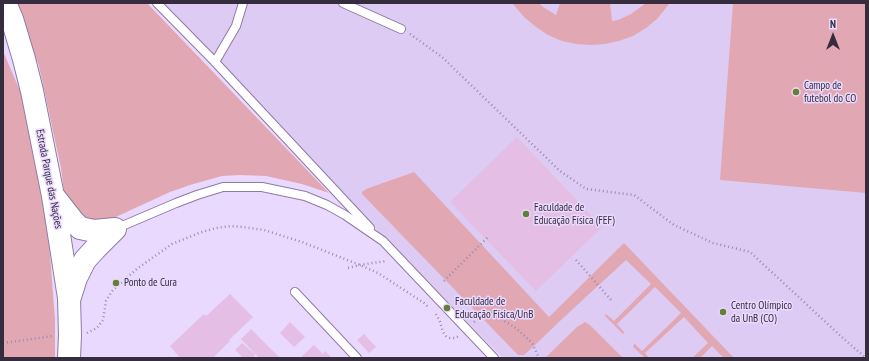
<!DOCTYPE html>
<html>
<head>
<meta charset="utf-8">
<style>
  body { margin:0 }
  #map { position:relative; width:869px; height:361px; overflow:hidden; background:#ead9fe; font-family:"PT Sans Narrow",sans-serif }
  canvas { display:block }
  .frame { position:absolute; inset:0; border:4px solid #352c3e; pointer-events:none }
  .north { position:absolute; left:813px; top:16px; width:40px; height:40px; -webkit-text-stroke:3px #ead9fe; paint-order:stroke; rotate:0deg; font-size:11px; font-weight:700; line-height:16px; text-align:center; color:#352c3e }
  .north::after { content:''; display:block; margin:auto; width:14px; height:18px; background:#352c3e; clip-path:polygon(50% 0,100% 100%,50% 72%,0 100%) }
</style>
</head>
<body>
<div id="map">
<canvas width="869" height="361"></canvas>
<div class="frame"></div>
<div class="north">N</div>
</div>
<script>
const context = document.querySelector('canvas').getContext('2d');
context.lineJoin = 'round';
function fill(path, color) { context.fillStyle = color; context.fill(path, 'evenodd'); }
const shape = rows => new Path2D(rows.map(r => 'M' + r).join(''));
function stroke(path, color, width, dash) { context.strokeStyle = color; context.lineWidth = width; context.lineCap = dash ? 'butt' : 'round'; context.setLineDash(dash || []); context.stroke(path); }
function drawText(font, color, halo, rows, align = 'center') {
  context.font = font + ' "PT Sans Narrow",sans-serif'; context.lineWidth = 3; context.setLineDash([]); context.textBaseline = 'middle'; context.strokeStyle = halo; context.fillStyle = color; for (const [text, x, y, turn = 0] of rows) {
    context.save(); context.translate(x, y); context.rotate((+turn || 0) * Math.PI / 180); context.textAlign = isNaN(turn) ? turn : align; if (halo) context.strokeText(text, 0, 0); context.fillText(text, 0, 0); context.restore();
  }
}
fill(shape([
  [155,3,866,3,866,358,503,358,161,10]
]), '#decbf4');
fill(shape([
  [16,3,147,3,329,193,302,184,266,176,240,175,222,176,190,185,170,192,105,222,86,221,65,200,61,168,39,66],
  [512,3,539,3,543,7,556,15,560,3,610,3,612,21,618,20,631,14,646,3,670,3,657,19,646,28,633,36,619,41,605,44,591,45,576,44,562,41,548,35,536,27,525,18],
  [733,3,866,3,866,193,720,180],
  [3,51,21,93,25,108,42,199,49,242,55,319,55,358,3,358,4,271],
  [414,172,549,317,624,243,734,358,724,358,712,346,700,358,692,358,708,343,684,317,645,353,649,358,645,358,633,347,634,344,635,344,642,351,681,313,655,287,617,324,624,332,624,333,623,334,606,317,605,315,606,314,614,321,651,284,626,260,561,320,535,345,524,355,518,355,362,194,362,192,366,189],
  [585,322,590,325,623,358,545,358,577,327]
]), '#e1a8b3');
fill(shape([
  [517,137,602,227,536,291,450,202],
  [230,294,253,317,229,340,230,341,213,358,180,358,170,346,204,314,206,316],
  [290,322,305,337,294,347,280,333],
  [251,329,280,358,259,358,241,339],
  [364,334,376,347,369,353,357,340],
  [242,343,255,354,253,358,252,357,251,358,243,358,235,350],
  [314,345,323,354,325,351,332,358,304,358,302,356]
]), '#e4bee4');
const service = shape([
  [157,3,215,62,370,228],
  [343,3,401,29],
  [215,62,236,26,243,3],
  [115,229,176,203,197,195,223,187,262,187,305,196,327,205,345,215,383,241,494,358],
  [295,292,357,358]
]);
const trunk = shape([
  [5,3,12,19,24,59,32,91,53,196,69,298,70,335,69,358],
  [55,198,73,221,80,228,94,231,115,229],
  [70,297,76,278,85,260,95,249,115,229]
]);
stroke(service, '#8e7aa4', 10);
stroke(trunk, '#8e7aa4', 24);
stroke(shape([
  [410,34,442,57,560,171,586,189,634,195,674,225,713,243,750,252,845,340,866,358],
  [576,260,612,301],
  [348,268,360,265,386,261],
  [444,281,489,236],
  [436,314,440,322,443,332,446,336,450,338,455,338,459,336],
  [474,322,482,315,485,313,491,313,516,328,532,343,539,358],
  [87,333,97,328,103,320,106,301,109,296,113,290,138,268,172,244,199,233,216,228,231,226,243,227,264,230,302,242,360,265,378,273,424,303,429,308],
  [3,343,53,336]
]), '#9a8daa', 2.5, [1, 3]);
stroke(service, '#fff', 8);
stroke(trunk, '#fff', 22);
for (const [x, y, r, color] of [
  [796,92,4,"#647f33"],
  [526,214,4,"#647f33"],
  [116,283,4,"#647f33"],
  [447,308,4,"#647f33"],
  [723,312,4,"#647f33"]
]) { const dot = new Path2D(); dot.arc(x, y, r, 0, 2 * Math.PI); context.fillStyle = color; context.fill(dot); stroke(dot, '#ead9fe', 1.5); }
drawText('11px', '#352c3e', '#ead9fe', [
  ["Campo de",804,86],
  ["futebol do CO",804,99],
  ["Faculdade de",534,208],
  ["Educação Física (FEF)",534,221],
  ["Ponto de Cura",124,283],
  ["Faculdade de",455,302],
  ["Educação Física/UnB",455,315],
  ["Centro Olímpico",731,306],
  ["da UnB (CO)",731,319]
], 'left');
drawText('11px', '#352c3e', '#ead9fe', [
  ["Estrada Parque das Nações",49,179,79]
]);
</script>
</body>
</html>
